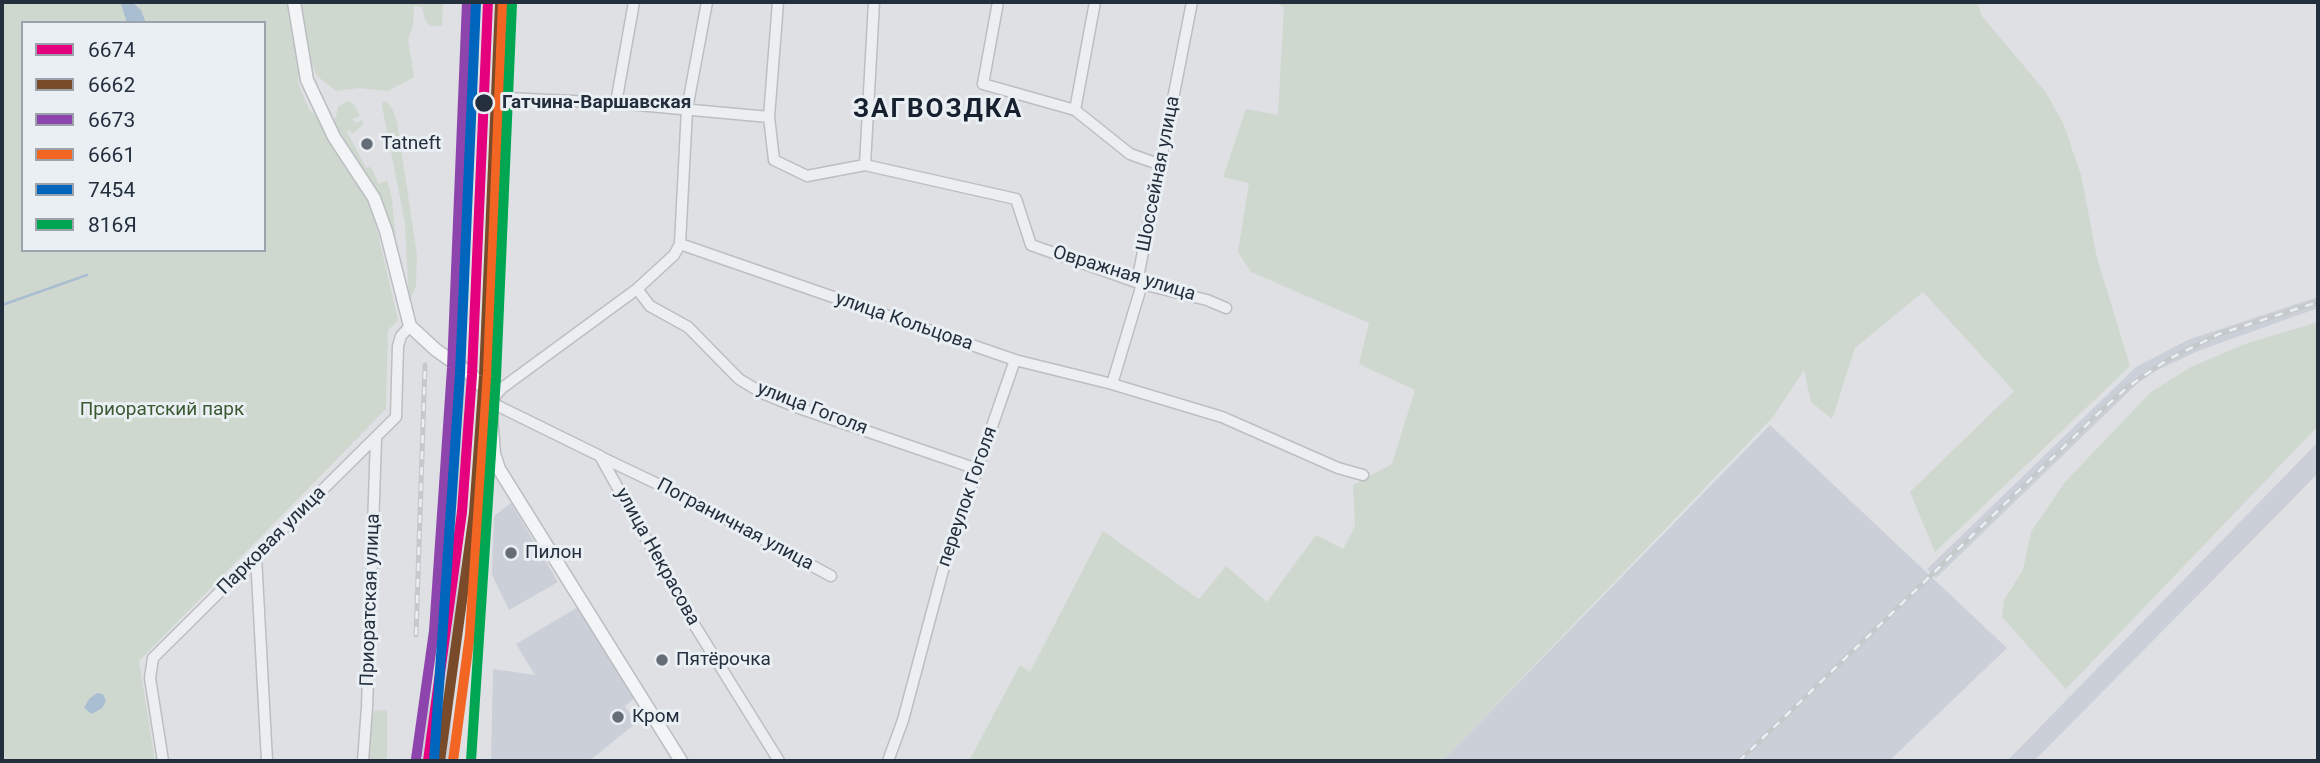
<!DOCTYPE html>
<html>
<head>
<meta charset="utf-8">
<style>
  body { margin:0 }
  #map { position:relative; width:2320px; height:763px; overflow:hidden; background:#dee0e3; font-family:Roboto,sans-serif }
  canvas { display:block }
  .frame { position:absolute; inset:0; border:4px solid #242f3d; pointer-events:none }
  .legend { position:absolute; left:21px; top:21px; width:245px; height:231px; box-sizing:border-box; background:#eaeff4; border:2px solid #9ba2ab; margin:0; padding:9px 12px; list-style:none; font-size:21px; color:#242f3d }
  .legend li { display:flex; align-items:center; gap:14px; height:35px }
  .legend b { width:35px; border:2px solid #9ba2ab }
</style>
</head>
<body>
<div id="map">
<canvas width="2320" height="763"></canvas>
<div class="frame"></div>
<ul class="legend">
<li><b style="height:9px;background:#e5007d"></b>6674</li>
<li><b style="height:9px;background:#7a4b2a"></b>6662</li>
<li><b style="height:9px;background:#8e44ad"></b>6673</li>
<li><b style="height:9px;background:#f26522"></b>6661</li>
<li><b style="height:9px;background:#0065bd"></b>7454</li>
<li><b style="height:9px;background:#00a651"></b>816Я</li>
</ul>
</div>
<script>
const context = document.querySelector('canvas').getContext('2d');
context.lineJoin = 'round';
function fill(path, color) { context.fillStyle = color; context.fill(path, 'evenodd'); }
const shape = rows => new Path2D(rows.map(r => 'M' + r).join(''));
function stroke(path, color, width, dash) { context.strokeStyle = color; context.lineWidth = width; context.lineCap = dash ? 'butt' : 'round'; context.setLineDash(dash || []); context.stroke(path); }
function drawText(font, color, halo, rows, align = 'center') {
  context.font = font + ' Roboto,sans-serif'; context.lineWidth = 6; context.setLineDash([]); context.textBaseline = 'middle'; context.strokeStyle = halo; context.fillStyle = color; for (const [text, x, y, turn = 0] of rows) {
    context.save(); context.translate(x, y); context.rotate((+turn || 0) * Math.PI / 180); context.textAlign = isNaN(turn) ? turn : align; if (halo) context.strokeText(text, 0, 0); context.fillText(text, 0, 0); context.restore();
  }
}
fill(shape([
  [2318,297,2318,308,2198,351,2145,376,1936,578,1927,569,2136,367,2190,339],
  [461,360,474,361,449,761,420,761,440,639],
  [1770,425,2007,648,1889,761,1442,761],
  [2318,442,2318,473,2288,504,2034,761,2007,761],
  [511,503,558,582,509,610,492,575,494,516],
  [578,607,635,698,625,706,636,723,589,761,491,761,493,669,535,675,516,644]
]), '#cbd0d8');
fill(shape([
  [2,2,289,2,299,51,298,83,309,109,324,125,371,204,398,320,388,330,386,409,139,661,155,761,2,761],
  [23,23,264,23,264,250,23,250],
  [298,2,443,2,442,26,430,26,425,20,422,7,414,6,413,26,408,39,414,77,388,91,359,88,336,91,317,76,308,57],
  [1274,2,1977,2,1982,16,2045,91,2063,123,2081,175,2097,258,2130,366,1935,552,1910,492,2014,391,1923,292,1855,348,1832,419,1811,402,1804,370,1773,417,1442,761,969,761,1020,665,1030,672,1103,531,1199,599,1226,566,1267,602,1316,535,1343,549,1355,526,1353,485,1392,464,1415,390,1359,364,1369,323,1251,272,1238,252,1249,183,1223,177,1246,109,1278,115,1284,7],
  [348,101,353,103,360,116,353,119,355,123,362,120,363,125,352,134,350,130,347,132,366,168,371,167,379,184,387,180,392,199,397,252,385,209,334,123,333,119,336,117,338,107],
  [386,101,393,110,397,122,417,255,416,286,409,303,405,223,382,106,383,102],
  [2318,322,2318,426,2066,689,2002,617,2004,600,2023,570,2031,532,2065,482,2151,392,2191,367,2245,344],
  [387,710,387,761,368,761,373,711]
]), '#cfd8ce');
fill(shape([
  [132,2,141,10,146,23,127,23,121,4],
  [97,693,103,694,106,701,102,708,92,714,84,708,89,699]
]), '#aabed1');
stroke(shape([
  [2,305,87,275]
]), '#aabed1', 2.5);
const minor = shape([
  [509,2,505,98,616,103,769,117],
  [778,2,769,117,774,160,807,176,865,165,1016,199,1031,245,1142,284,1207,300,1226,308],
  [998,2,983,84,1075,110,1130,154,1161,165],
  [616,103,634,2],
  [1075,110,1095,2],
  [865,165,874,2],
  [680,244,687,109,707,2],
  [637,289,650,306,688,327,739,379,762,393,796,407,977,469],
  [1112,384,1142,284,1139,272,1192,2],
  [601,457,689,499,831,576],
  [256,556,267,761],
  [163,761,150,678,153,658,396,417,398,346,401,336,410,326],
  [363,761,367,707,376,438],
  [779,761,692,621,600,456,490,402,502,388,637,289,674,255,680,244,1015,360,1112,384,1222,417,1338,468,1363,475],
  [888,761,903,720,946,559,1015,360]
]);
const major = shape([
  [294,2,307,80,334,137,374,198,386,231,410,326,436,350,472,375,483,387,490,402,494,454,499,469,681,761]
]);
stroke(minor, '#bcbec1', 13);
stroke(major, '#babdc1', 15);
stroke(minor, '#edeef1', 10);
stroke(major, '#f2f4f5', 12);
const rail = shape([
  [416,635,425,365],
  [1739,761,2104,408,2129,386,2167,360,2219,334,2318,302]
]);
stroke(rail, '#c6c9cc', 5);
stroke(rail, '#eaeff4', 2.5, [8]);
stroke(shape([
  [428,761,462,512,472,375,488,2]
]), '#e5007d', 10);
stroke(shape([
  [440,761,474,513,484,376,500,3]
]), '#7a4b2a', 10);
stroke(shape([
  [416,759,434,631,452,368,467,2]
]), '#8e44ad', 10);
stroke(shape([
  [453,761,470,634,488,371,503,3]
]), '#f26522', 10);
stroke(shape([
  [434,760,460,374,476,2]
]), '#0065bd', 10);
stroke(shape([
  [471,761,496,377,512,3]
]), '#00a651', 10);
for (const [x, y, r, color] of [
  [484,103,10,"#242f3d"],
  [367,144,7,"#656d77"],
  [511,553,7,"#656d77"],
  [662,660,7,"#656d77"],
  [618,717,7,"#656d77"]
]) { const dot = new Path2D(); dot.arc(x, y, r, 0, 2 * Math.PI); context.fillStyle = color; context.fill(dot); stroke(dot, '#eaeff4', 2.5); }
drawText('bold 19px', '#242f3d', '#eaeff4', [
  ["Гатчина-Варшавская",502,103]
], 'left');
drawText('19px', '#242f3d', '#eaeff4', [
  ["Tatneft",381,144],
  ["Пилон",525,553],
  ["Пятёрочка",676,660],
  ["Кром",632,717]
], 'left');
drawText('19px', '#242f3d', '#eaeff4', [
  ["Шоссейная улица",1159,174,-79],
  ["Овражная улица",1124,274,17],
  ["улица Кольцова",904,322,19],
  ["улица Гоголя",812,409,21],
  ["переулок Гоголя",968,497,-71],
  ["Пограничная улица",735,525,28],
  ["Парковая улица",272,541,-45],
  ["улица Некрасова",657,557,61],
  ["Приоратская улица",371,600,-88]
]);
drawText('19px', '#3b5931', '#eaeff4', [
  ["Приоратский парк",162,410]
]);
context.letterSpacing = '2px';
drawText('bold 26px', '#17202e', '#eaeff4', [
  ["ЗАГВОЗДКА",938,110]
]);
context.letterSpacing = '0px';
</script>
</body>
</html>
